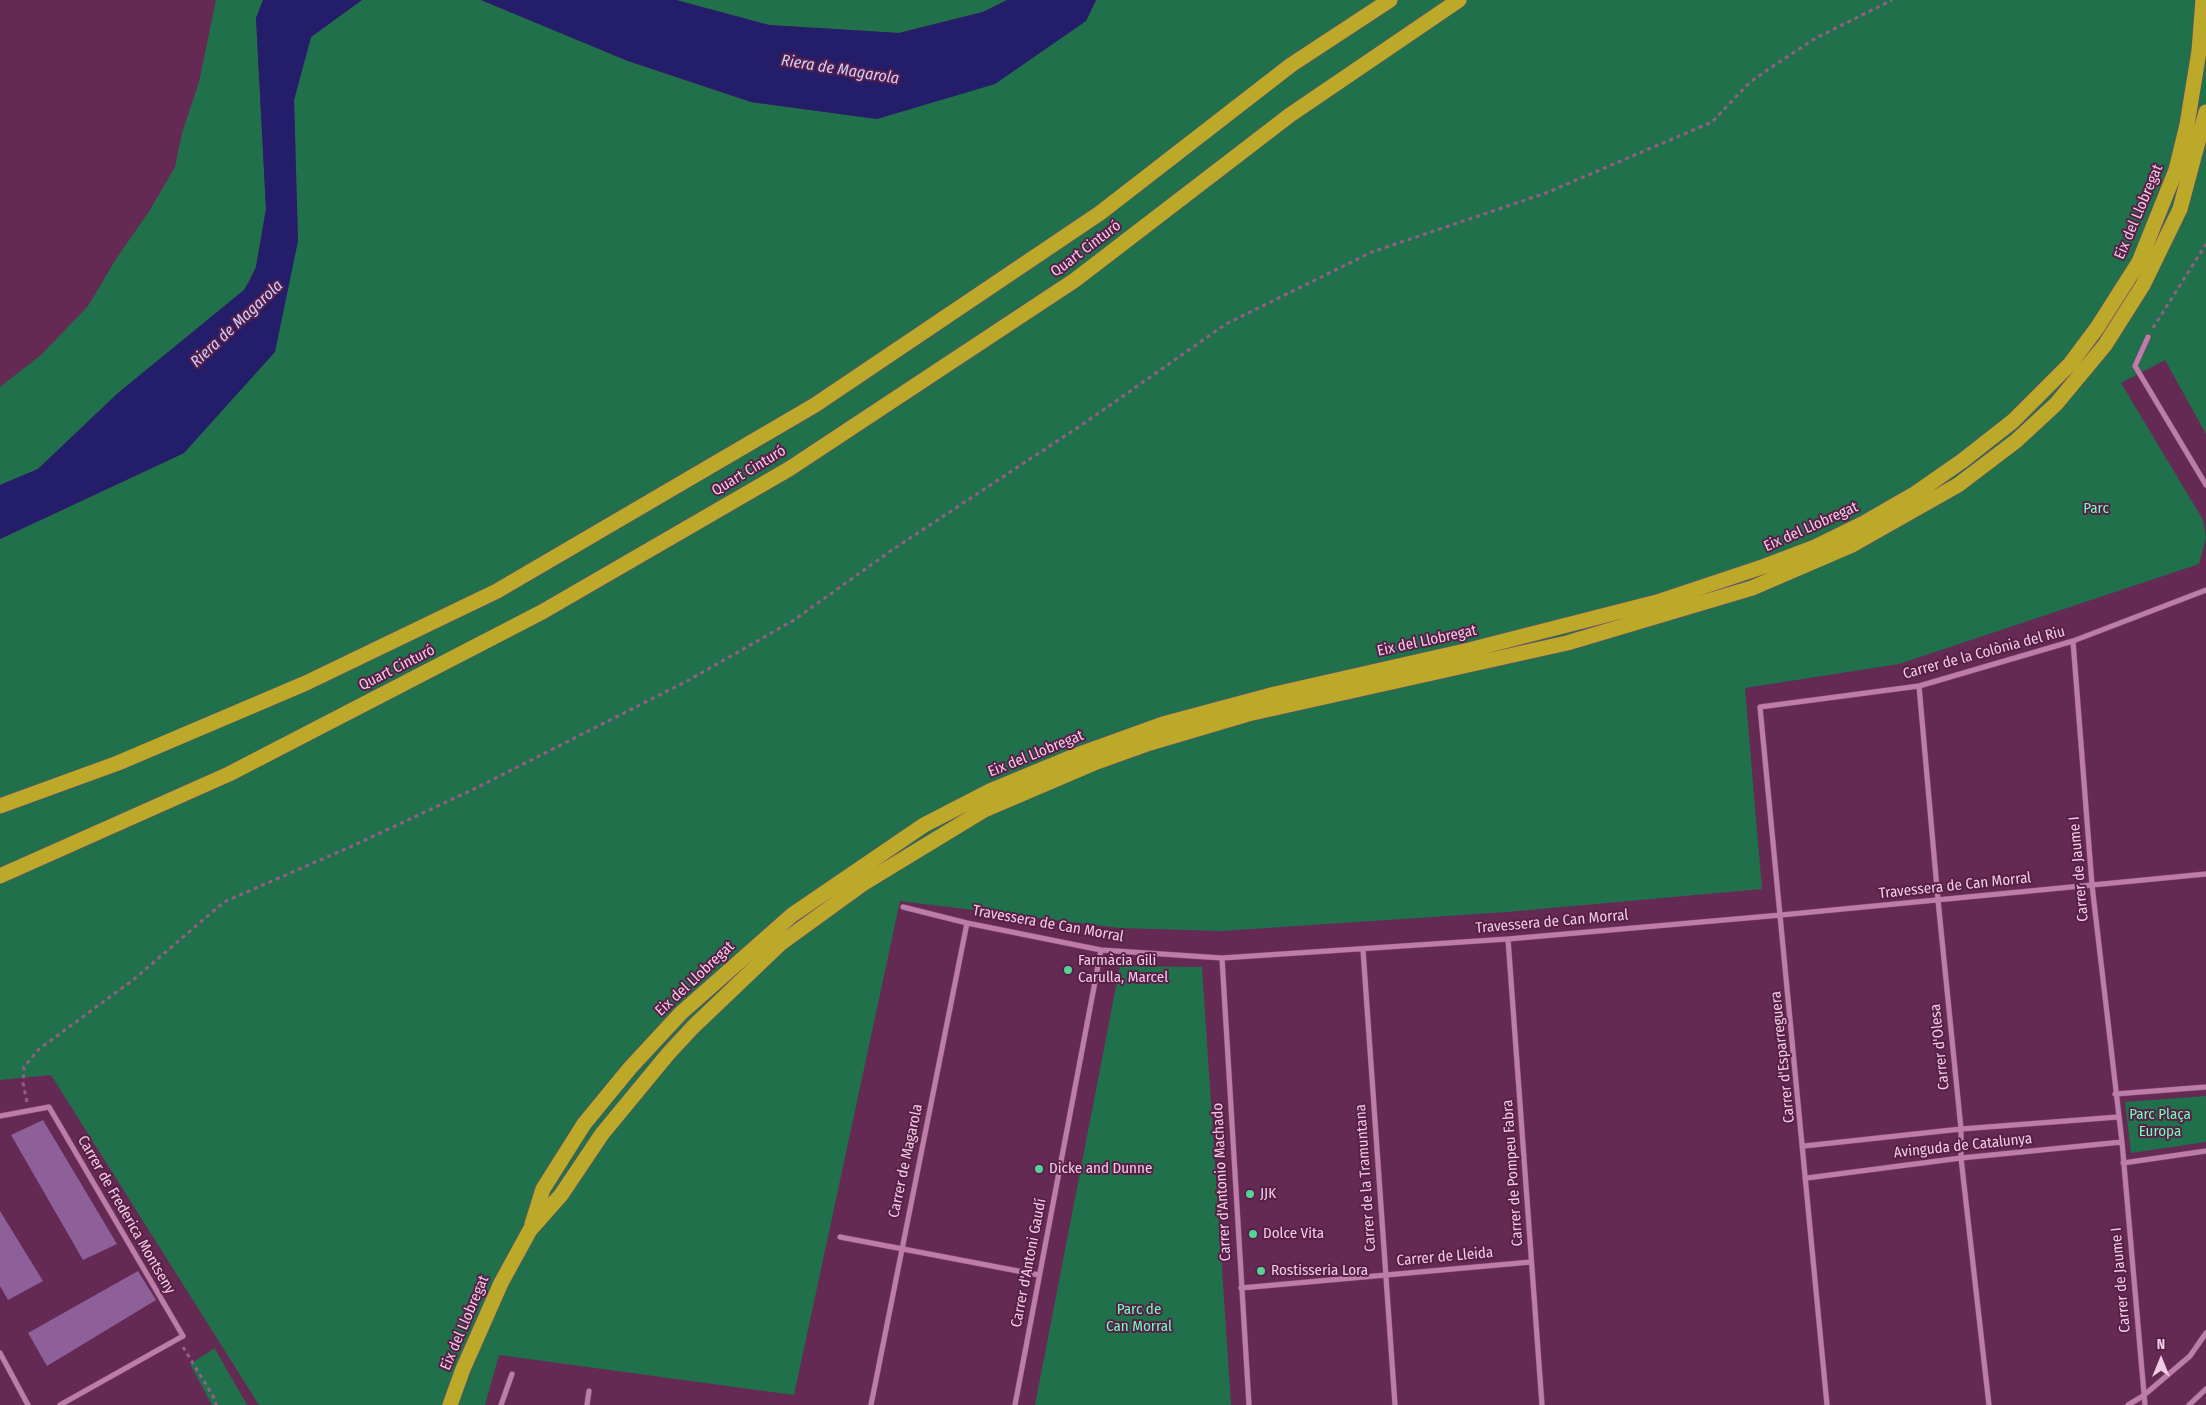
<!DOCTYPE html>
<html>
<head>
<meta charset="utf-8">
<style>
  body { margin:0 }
  #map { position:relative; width:2206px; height:1405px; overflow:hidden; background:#642a54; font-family:"Fira Sans Condensed",sans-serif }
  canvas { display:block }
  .north { position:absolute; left:2136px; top:1335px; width:50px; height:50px; -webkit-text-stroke:4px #581f49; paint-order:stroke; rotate:0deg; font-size:14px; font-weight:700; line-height:20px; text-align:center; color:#f0cce3 }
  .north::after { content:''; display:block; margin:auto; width:18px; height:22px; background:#f0cce3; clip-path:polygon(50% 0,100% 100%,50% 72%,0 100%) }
</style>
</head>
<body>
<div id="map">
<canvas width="2206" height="1405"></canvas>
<div class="north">N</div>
</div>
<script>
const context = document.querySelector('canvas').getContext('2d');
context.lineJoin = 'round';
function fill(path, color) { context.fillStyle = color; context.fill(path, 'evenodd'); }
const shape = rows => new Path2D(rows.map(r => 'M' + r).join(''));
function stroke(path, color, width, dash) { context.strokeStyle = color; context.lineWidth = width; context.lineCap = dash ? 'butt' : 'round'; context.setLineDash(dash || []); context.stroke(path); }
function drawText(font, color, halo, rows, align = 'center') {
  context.font = font + ' "Fira Sans Condensed",sans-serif'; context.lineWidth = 4; context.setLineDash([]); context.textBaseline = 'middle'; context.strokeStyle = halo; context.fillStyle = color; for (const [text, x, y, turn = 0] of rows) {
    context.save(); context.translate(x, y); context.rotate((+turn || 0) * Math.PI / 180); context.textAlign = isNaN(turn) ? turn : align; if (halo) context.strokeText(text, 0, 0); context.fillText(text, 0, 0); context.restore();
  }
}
fill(shape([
  [216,0,263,0,256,18,266,209,256,267,244,290,118,393,38,469,0,485,0,387,41,355,88,306,116,259,150,210,175,167,182,133,199,82],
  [362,0,481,0,628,61,751,102,877,119,1086,21,1096,0,2206,0,2206,434,2165,360,2121,383,2203,520,2206,538,2199,564,1899,664,1745,688,1762,889,1507,912,1221,931,1120,928,900,901,794,1395,499,1355,485,1405,259,1405,51,1075,0,1080,0,539,184,453,298,241,294,100,311,37],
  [676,0,1007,0,983,12,899,33,769,25],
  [1120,966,1202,967,1231,1405,1035,1405],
  [2206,1096,2206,1142,2131,1153,2125,1102],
  [215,1348,215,1349,247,1405,212,1405,190,1364]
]), '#20704c');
fill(shape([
  [263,0,362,0,311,37,294,100,298,241,275,352,184,453,0,539,0,485,38,469,118,393,244,290,250,280,256,267,266,209,256,18],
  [481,0,676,0,769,25,899,33,983,12,1007,0,1096,0,1086,21,995,84,877,119,751,102,628,61]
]), '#241d6a');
fill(shape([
  [43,1120,117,1244,83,1260,11,1135],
  [0,1211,43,1281,8,1300,0,1286],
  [138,1271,156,1300,47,1366,28,1333]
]), '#8e6099');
const street = shape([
  [2148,337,2135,366,2206,485],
  [2073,641,2092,885,2122,1142,2145,1405],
  [1919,686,1938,900,1961,1129,1961,1158,1989,1405],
  [903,907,967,923,1101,950,1222,958,1508,939,1781,915,2206,874],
  [1508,939,1542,1405],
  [1363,950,1395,1405],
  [1222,958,1249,1405],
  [2115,1094,2206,1087],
  [0,1116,49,1107,183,1336,60,1405],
  [1804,1146,1961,1129,2118,1117],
  [2123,1163,2206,1151],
  [1807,1178,1961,1158,2122,1142],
  [840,1237,1039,1275],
  [1241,1288,1531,1262],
  [0,1353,28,1405],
  [501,1405,512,1374],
  [587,1405,589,1391],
  [871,1405,967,923],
  [1015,1405,1101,950],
  [1827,1405,1760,707,1919,686,2073,641,2206,590],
  [2128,1405,2143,1396,2190,1356,2206,1333],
  [2189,1405,2206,1389]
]);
const highway = shape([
  [0,806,118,763,306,683,497,591,815,405,1100,213,1291,65,1390,0],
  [0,876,229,774,542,612,789,469,1075,280,1290,115,1459,0],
  [532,1224,543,1189,584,1124,630,1068,681,1013,792,915,924,825,990,791,1077,755,1163,724,1275,694,1469,650,1657,602,1765,566,1815,547,1864,523,1916,493,1962,461,2013,421,2070,364,2097,328,2139,262,2176,170,2187,125,2199,51,2203,0],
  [450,1405,463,1369,501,1283,530,1230,561,1195,602,1134,668,1054,693,1027,780,944,864,883,984,810,1094,763,1150,743,1248,714,1567,643,1752,588,1852,545,1958,485,2016,441,2056,404,2105,345,2143,285,2180,209,2206,112]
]);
stroke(street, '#7d4b6f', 6);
stroke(highway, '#7d4b6f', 16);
stroke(shape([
  [2153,328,2206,244],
  [27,1102,23,1083,24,1067,39,1049,133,980,224,902,350,847,474,789,689,680,794,620,892,550,1083,424,1226,324,1372,252,1546,193,1712,122,1749,83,1770,68,1816,38,1892,0],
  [183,1347,216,1401,216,1405]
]), '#925f83', 3, [4, 4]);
stroke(street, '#be7ca9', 5);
stroke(highway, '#bda929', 15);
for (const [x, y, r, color] of [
  [1068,970,5,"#53d396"],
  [1039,1169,5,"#53d396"],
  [1250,1194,5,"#53d396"],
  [1253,1234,5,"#53d396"],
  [1261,1271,5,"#53d396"]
]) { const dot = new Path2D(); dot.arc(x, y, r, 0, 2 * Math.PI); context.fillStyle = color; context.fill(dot); stroke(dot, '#581f49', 2); }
drawText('15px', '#f0cce3', '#581f49', [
  ["Eix del Llobregat",2139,212,-67],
  ["Quart Cinturó",1086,249,-37],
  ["Quart Cinturó",749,471,-31],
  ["Eix del Llobregat",1811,527,-24],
  ["Eix del Llobregat",1427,641,-12],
  ["Carrer de la Colònia del Riu",1984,653,-15],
  ["Quart Cinturó",397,668,-27],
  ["Eix del Llobregat",1036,754,-22],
  ["Carrer de Jaume I",2079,869,-95],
  ["Travessera de Can Morral",1955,886,-6],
  ["Travessera de Can Morral",1552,922,-5],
  ["Travessera de Can Morral",1048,924,10],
  ["Eix del Llobregat",695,979,-43],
  ["Carrer d'Olesa",1940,1047,-96],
  ["Carrer d'Esparreguera",1783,1057,-96],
  ["Avinguda de Catalunya",1963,1146,-6],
  ["Carrer de Magarola",906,1161,-78],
  ["Carrer de Pompeu Fabra",1513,1173,-94],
  ["Carrer de la Tramuntana",1366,1178,-94],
  ["Carrer d'Antonio Machado",1222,1182,-93],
  ["Carrer de Frederica Montseny",126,1215,60],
  ["Carrer de Lleida",1445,1257,-5],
  ["Carrer d'Antoni Gaudí",1029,1263,-79],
  ["Carrer de Jaume I",2121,1280,-95],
  ["Eix del Llobregat",465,1323,-67]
]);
drawText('15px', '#71feb9', '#581f49', [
  ["Parc",2096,509],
  ["Parc Plaça",2160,1115],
  ["Europa",2160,1132],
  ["Parc de",1139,1310],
  ["Can Morral",1139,1327]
]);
drawText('15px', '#f0cce3', '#581f49', [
  ["Farmàcia Gili",1078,961],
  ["Carulla, Marcel",1078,978],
  ["Dicke and Dunne",1049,1169],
  ["JJK",1260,1194],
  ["Dolce Vita",1263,1234],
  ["Rostisseria Lora",1271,1271]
], 'left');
drawText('italic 16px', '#cbd1ff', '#581f49', [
  ["Riera de Magarola",840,70,9],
  ["Riera de Magarola",237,324,-43]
]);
</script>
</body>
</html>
